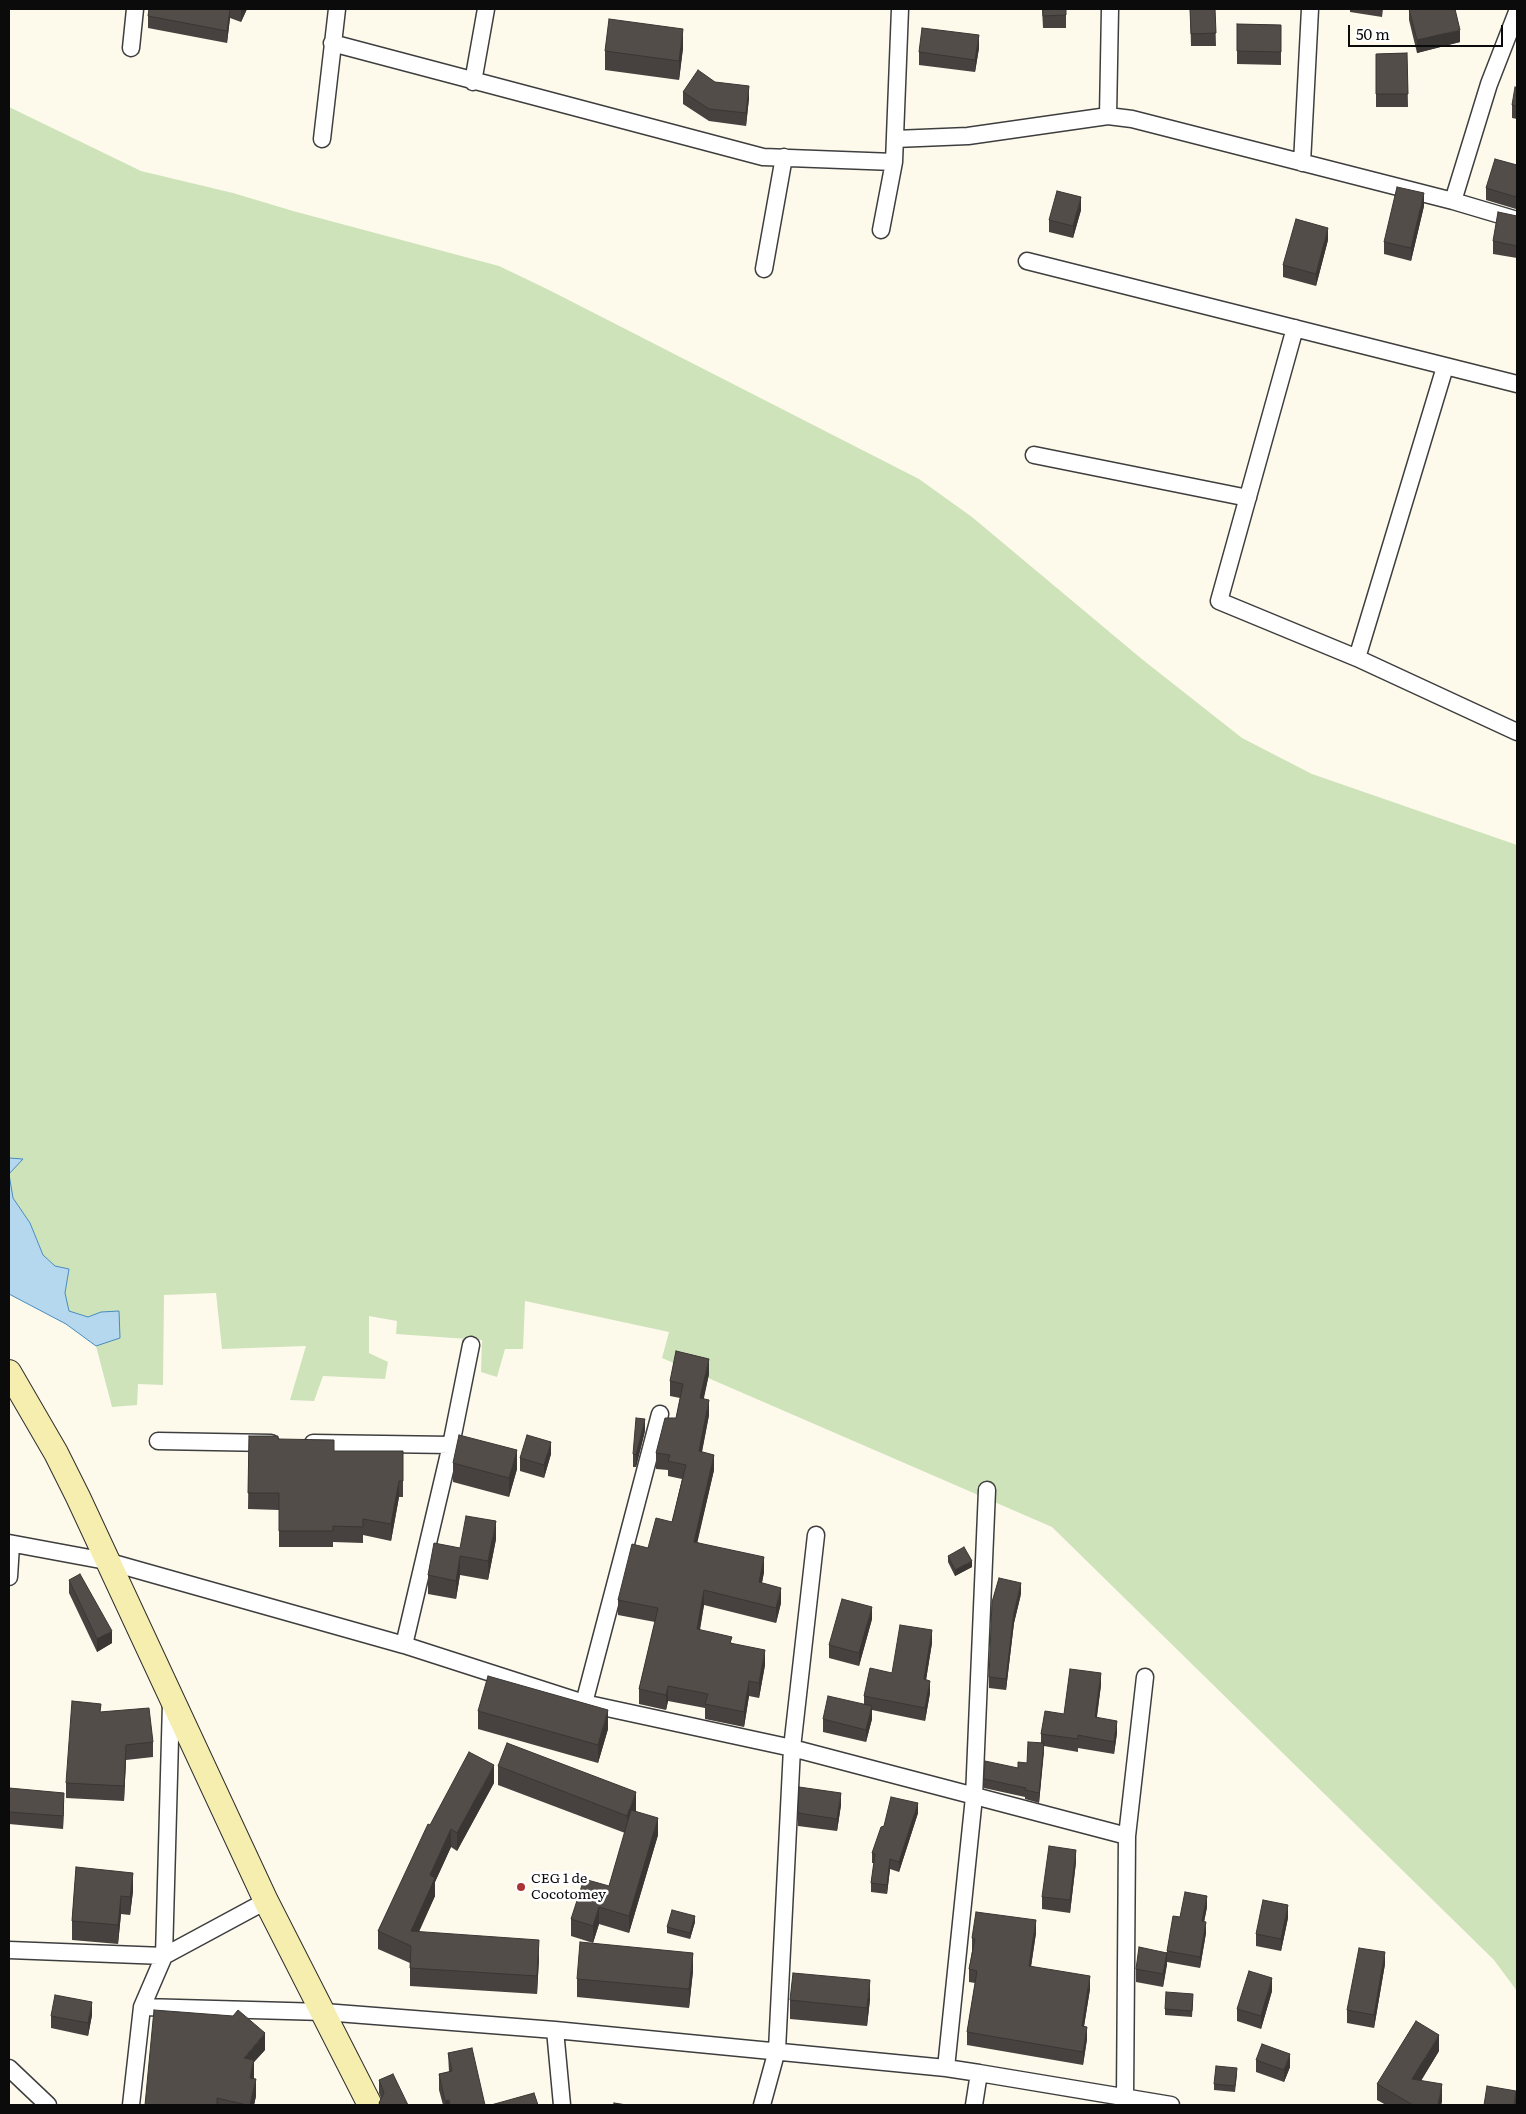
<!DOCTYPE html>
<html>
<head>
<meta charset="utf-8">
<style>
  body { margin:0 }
  #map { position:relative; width:1526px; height:2114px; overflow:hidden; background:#fdfaec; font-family:Literata,serif }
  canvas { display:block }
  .frame { position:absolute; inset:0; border:10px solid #0b0b0b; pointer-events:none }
  .scale { position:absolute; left:1348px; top:25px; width:155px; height:22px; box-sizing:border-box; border:2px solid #0b0b0b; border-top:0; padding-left:6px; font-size:15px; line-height:18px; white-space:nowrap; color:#0b0b0b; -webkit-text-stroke:4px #fff; paint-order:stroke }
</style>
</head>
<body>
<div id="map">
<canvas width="1526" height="2114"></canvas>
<div class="frame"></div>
<div class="scale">50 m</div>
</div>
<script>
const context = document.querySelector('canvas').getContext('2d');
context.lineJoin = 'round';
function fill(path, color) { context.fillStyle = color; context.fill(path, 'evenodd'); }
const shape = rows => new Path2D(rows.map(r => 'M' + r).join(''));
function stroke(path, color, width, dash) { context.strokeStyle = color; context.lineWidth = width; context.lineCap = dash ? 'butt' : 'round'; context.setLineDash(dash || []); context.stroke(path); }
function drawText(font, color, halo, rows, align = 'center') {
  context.font = font + ' Literata,serif'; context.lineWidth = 5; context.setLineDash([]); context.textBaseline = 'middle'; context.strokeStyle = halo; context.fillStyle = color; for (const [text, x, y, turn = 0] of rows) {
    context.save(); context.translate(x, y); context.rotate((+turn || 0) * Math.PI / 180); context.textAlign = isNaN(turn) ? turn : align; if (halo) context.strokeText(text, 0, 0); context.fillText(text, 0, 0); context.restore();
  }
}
fill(shape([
  [9,107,141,171,233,193,293,211,499,266,549,290,919,479,972,517,1143,660,1242,738,1312,774,1517,845,1517,1991,1494,1960,1052,1527,662,1358,669,1332,525,1301,523,1349,505,1349,497,1377,481,1372,482,1340,396,1334,397,1321,369,1316,369,1353,388,1362,385,1379,323,1376,314,1401,290,1400,306,1346,222,1349,216,1293,164,1295,163,1385,138,1384,137,1405,112,1407,96,1346,120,1338,101,1312,88,1317,69,1311,65,1293,69,1269,55,1266,43,1255,30,1223,13,1198,9,1173,22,1159,9,1158]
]), '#cee3ba');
const water = shape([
  [9,1158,23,1159,9,1174,13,1198,30,1223,43,1255,55,1266,69,1269,65,1293,69,1311,88,1317,101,1312,119,1311,120,1338,96,1346,66,1324,9,1294,9,1158]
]);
fill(water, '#b6d8ee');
stroke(water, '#468bbd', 1);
const street = shape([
  [332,43,763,157,894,162],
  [131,48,135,9],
  [473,82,486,9],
  [1108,116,1110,9],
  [322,139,337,9],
  [895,139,968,136,1108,116,1132,119,1453,201,1517,220],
  [1302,163,1310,9],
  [1453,201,1489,84,1517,12],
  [881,230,894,162,900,9],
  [1027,261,1517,384],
  [764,269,784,157],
  [1295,328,1219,601,1357,658,1517,732],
  [1034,455,1248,498],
  [1357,658,1445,367],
  [158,1441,271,1443],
  [313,1443,451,1445],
  [9,1543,106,1561,404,1645,584,1703,792,1748,1127,1836],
  [9,1577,11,1545],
  [404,1645,451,1445,471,1345],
  [584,1703,660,1414],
  [9,1950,164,1956,266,1901],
  [142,2007,324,2012,555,2030,946,2068,979,2073,974,2105],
  [555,2030,562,2105],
  [9,2068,48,2105],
  [946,2068,974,1797,987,1490],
  [979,2073,1171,2105],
  [1125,2098,1127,1836,1145,1677],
  [131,2105,142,2007,164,1956,171,1703],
  [762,2105,777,2050,792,1748,816,1535]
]);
const secondary = shape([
  [9,1372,56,1453,78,1497,266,1901,370,2105]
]);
stroke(street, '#3e3e3e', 19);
stroke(secondary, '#2d2d2d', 26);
stroke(street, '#fff', 16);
stroke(secondary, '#f5eeae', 24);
fill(shape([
  [149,9,247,9,241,22,230,18,227,43,148,28,148,16],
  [1042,9,1066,9,1066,28,1043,28],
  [1190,9,1215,9,1216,46,1191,46],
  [1350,9,1383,9,1382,17,1350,12],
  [1409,9,1460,42,1417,53,1409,20],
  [1237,24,1281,25,1281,65,1237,64],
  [683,48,679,80,605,70,605,51],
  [979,48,975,72,919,65,919,52],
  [1407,53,1408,107,1376,107,1376,54],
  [715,82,749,98,746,126,709,121,683,104,683,92],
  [1517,88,1517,119,1512,118,1512,105],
  [1517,165,1517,205,1516,209,1486,200,1486,188],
  [1424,206,1411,261,1384,254,1384,242],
  [1081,210,1073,238,1049,232,1049,220],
  [1517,216,1517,258,1493,254,1493,241],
  [1328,240,1316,286,1283,277,1283,265],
  [709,1374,704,1398,709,1415,702,1452,714,1470,697,1542,764,1572,762,1583,781,1603,776,1623,704,1605,700,1630,732,1643,765,1665,759,1698,749,1696,744,1727,705,1719,705,1708,668,1701,666,1710,639,1704,639,1689,655,1622,618,1615,618,1600,648,1548,672,1522,682,1479,668,1476,668,1470,656,1469,656,1453,676,1418,680,1398,670,1396,670,1381],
  [645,1431,636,1467,633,1467,633,1454],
  [249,1436,278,1439,334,1451,403,1451,403,1497,399,1497,391,1541,363,1535,363,1543,333,1542,333,1547,279,1547,279,1510,248,1509],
  [551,1454,544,1478,520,1471,520,1458],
  [453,1463,517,1469,509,1497,453,1482],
  [496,1539,488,1580,460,1575,456,1599,428,1594,428,1575,460,1548],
  [948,1556,972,1567,955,1576,948,1562],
  [69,1580,112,1643,97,1652,69,1593],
  [1021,1594,1014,1623,1006,1690,989,1688,989,1677],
  [872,1619,859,1666,829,1658,829,1645],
  [932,1643,926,1680,930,1693,925,1721,872,1710,872,1719,866,1742,823,1732,823,1719,864,1704,864,1696,892,1673],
  [1101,1685,1097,1717,1117,1733,1114,1754,1078,1748,1078,1752,1044,1746,1039,1803,1025,1799,1025,1797,984,1788,984,1779,1018,1768,1027,1763,1041,1743,1041,1734,1064,1714],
  [478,1711,608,1729,598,1763,478,1729],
  [101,1712,153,1742,153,1757,126,1760,124,1801,66,1798,66,1783],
  [498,1766,636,1811,636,1812,658,1835,629,1933,599,1924,593,1943,571,1936,571,1919,609,1886,625,1833,498,1785],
  [494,1783,457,1851,451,1847,435,1882,435,1896,419,1932,539,1958,537,1994,410,1986,410,1963,378,1949,378,1931,430,1825],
  [9,1788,64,1805,63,1829,9,1824],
  [841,1805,837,1831,798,1826,798,1813],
  [918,1813,899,1872,890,1869,887,1894,871,1892,871,1883,874,1863,872,1863,872,1853,884,1826],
  [1076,1862,1070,1913,1042,1909,1042,1897],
  [76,1867,133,1891,130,1915,121,1914,118,1944,72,1940,72,1921],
  [1207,1907,1204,1922,1206,1933,1200,1968,1167,1962,1163,1987,1136,1982,1136,1969,1167,1952,1167,1951,1180,1917],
  [1288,1918,1281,1951,1256,1946,1256,1934],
  [695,1922,690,1939,667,1933,667,1927],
  [1036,1933,1031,1967,1090,1989,1084,2026,1087,2039,1083,2065,967,2045,967,2032,975,1983,969,1982,969,1969,972,1951,972,1938],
  [1385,1964,1374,2028,1347,2023,1347,2010],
  [693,1971,689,2008,577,1997,577,1979],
  [1272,1991,1261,2029,1237,2021,1237,2009],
  [870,1999,867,2026,790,2019,790,2000],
  [1193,2001,1192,2017,1165,2015,1165,2009],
  [92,2015,88,2036,51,2028,51,2016],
  [265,2050,254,2062,254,2079,256,2096,254,2105,145,2105],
  [1439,2051,1421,2081,1442,2101,1441,2105,1386,2105,1377,2100,1377,2084],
  [448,2053,485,2105,443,2105,439,2090,439,2074,449,2072],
  [1256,2060,1290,2067,1284,2082,1256,2072],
  [1237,2074,1235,2092,1214,2090,1214,2084],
  [379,2080,408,2105,379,2105,379,2103,381,2098,379,2093]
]), '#47423f');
fill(shape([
  [230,9,230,18,227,43,227,31],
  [242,9,247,9,241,22,241,10],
  [683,29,683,48,679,80,679,61],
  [1460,30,1460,42,1417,53,1417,40],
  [979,35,979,48,975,72,975,60],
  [749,86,749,98,746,126,746,113],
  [1517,192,1517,205,1516,209,1516,197],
  [1424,193,1424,206,1411,261,1411,248],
  [1081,197,1081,210,1073,238,1073,226],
  [1328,228,1328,240,1316,286,1316,274],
  [709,1359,709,1374,700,1413,700,1398],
  [709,1400,709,1415,699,1466,699,1451],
  [645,1419,645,1431,636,1467,636,1455],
  [551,1442,551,1454,544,1478,544,1465],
  [517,1450,517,1469,509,1497,509,1478],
  [714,1455,714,1470,694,1557,694,1542],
  [399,1481,399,1497,391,1541,391,1524],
  [496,1521,496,1539,488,1580,488,1561],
  [460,1556,460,1575,456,1599,456,1581],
  [764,1557,764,1572,759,1597,759,1582],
  [972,1561,972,1567,955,1576,955,1570],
  [1021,1583,1021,1594,1014,1623,1006,1690,1006,1679,1014,1612],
  [781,1588,781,1603,776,1623,776,1608],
  [704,1590,704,1605,697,1644,697,1629],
  [872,1607,872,1619,859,1666,859,1653],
  [932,1630,932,1643,924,1692,924,1679],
  [112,1631,112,1643,97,1652,97,1639],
  [765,1650,765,1665,759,1698,759,1683],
  [1101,1673,1101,1685,1095,1729,1095,1717],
  [749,1681,749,1696,744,1727,744,1712],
  [930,1681,930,1693,925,1721,925,1708],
  [668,1686,668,1701,666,1710,666,1695],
  [872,1706,872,1719,866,1742,866,1730],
  [608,1710,608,1729,598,1763,598,1745],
  [1117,1721,1117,1733,1114,1754,1114,1742],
  [1044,1743,1044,1752,1039,1803,1039,1793],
  [126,1745,126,1760,124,1801,124,1786],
  [494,1765,494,1783,457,1851,457,1833],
  [636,1792,636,1811,627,1834,627,1816],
  [64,1793,64,1805,63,1829,63,1816],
  [841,1793,841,1805,837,1831,837,1819],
  [918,1803,918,1813,899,1872,899,1862],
  [658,1818,658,1835,629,1933,629,1916],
  [451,1829,451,1847,435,1882,435,1896,411,1948,411,1931,430,1875],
  [1076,1850,1076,1862,1070,1913,1070,1900],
  [890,1859,890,1869,887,1894,887,1885],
  [133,1873,133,1891,130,1915,130,1897],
  [121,1896,121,1914,118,1944,118,1925],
  [1207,1896,1207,1907,1202,1932,1202,1921],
  [1288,1905,1288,1918,1281,1951,1281,1939],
  [599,1907,599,1924,593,1943,593,1926],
  [695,1916,695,1922,690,1939,690,1933],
  [1036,1920,1036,1933,1029,1979,1029,1966],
  [1206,1922,1206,1933,1200,1968,1200,1957],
  [539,1940,539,1958,537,1994,537,1976],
  [1385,1952,1385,1964,1374,2028,1374,2015],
  [693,1953,693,1971,689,2008,689,1989],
  [1167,1953,1167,1965,1163,1987,1163,1974],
  [1090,1976,1090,1989,1082,2039,1082,2026],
  [1272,1978,1272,1991,1261,2029,1261,2016],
  [870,1980,870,1999,867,2026,867,2008],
  [92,2002,92,2015,88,2036,88,2023],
  [1087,2027,1087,2039,1083,2065,1083,2052],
  [265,2033,265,2050,254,2062,254,2077,250,2095,244,2058],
  [1439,2035,1439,2051,1412,2095,1412,2079],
  [1290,2054,1290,2067,1284,2082,1284,2070],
  [256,2079,256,2096,254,2105,250,2105],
  [1442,2084,1442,2101,1441,2105,1438,2105],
  [1516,2091,1516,2105,1514,2105],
  [449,2100,449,2105,445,2105,445,2101]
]), '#393633');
const building = shape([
  [149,9,230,9,227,31,148,16,149,9],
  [1043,9,1066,9,1066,15,1043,16,1043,9],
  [1190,9,1215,9,1216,33,1191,34,1190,9],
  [1409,9,1455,9,1460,30,1417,40,1409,9],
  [609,19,683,29,679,61,605,51,609,19],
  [1237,24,1281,25,1281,52,1237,51,1237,24],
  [922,28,979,35,975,60,919,52,922,28],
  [1407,53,1408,94,1376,94,1376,54,1407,53],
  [698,70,715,82,749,86,746,113,709,109,683,92,698,70],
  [1515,87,1517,88,1517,106,1512,105,1515,87],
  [1495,159,1517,165,1517,192,1516,197,1486,188,1495,159],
  [1397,187,1424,193,1411,248,1384,242,1397,187],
  [1057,191,1081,197,1073,226,1049,220,1057,191],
  [1498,212,1517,216,1517,246,1493,241,1498,212],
  [1296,219,1328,228,1316,274,1283,265,1296,219],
  [676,1351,709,1359,700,1398,709,1400,699,1451,714,1455,694,1542,764,1557,759,1582,781,1588,776,1608,704,1590,697,1629,732,1637,730,1643,765,1650,759,1683,749,1681,744,1712,705,1704,708,1694,668,1686,666,1695,639,1689,658,1608,618,1600,632,1544,648,1548,656,1518,672,1522,686,1465,668,1461,670,1455,656,1453,665,1418,676,1418,683,1384,670,1381,676,1351],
  [636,1418,645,1419,636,1455,633,1454,636,1418],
  [459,1435,517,1450,509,1478,453,1463,459,1435],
  [527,1435,551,1442,544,1465,520,1458,527,1435],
  [249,1436,278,1436,278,1439,334,1440,334,1451,403,1451,403,1481,399,1481,391,1524,363,1519,363,1527,333,1526,333,1531,279,1531,279,1493,248,1493,249,1436],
  [466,1516,496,1521,488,1561,460,1556,456,1581,428,1575,434,1543,460,1548,466,1516],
  [964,1547,972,1561,955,1570,948,1556,964,1547],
  [80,1574,112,1631,97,1639,69,1580,80,1574],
  [999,1578,1021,1583,1014,1612,1006,1679,989,1677,992,1602,999,1578],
  [842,1599,872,1607,859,1653,829,1645,842,1599],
  [900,1625,932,1630,924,1679,930,1681,925,1708,864,1696,870,1668,892,1673,900,1625],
  [1070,1669,1101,1673,1095,1717,1117,1721,1114,1742,1078,1735,1078,1739,1041,1734,1045,1711,1064,1714,1070,1669],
  [488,1676,608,1710,598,1745,478,1711,488,1676],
  [828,1696,872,1706,866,1730,823,1719,828,1696],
  [72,1701,101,1704,100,1712,149,1708,153,1742,126,1745,124,1786,66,1783,72,1701],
  [1028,1742,1044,1743,1039,1793,1025,1790,1026,1788,984,1779,985,1761,1018,1768,1018,1762,1027,1763,1028,1742],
  [507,1743,636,1792,627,1816,498,1766,507,1743],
  [469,1752,494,1765,457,1833,451,1829,430,1875,435,1878,411,1931,539,1940,537,1976,410,1968,411,1946,378,1931,428,1824,430,1825,469,1752],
  [799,1787,841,1793,837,1819,798,1813,799,1787],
  [9,1788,64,1793,63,1816,9,1812,9,1788],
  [891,1797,918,1803,899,1862,890,1859,887,1885,871,1883,875,1854,872,1853,881,1827,884,1826,891,1797],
  [631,1810,658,1818,629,1916,599,1907,593,1926,571,1919,584,1879,609,1886,631,1810],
  [1049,1846,1076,1850,1070,1900,1042,1897,1049,1846],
  [76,1867,133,1873,130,1897,121,1896,118,1925,72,1921,76,1867],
  [1185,1892,1207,1896,1202,1921,1206,1922,1200,1957,1167,1951,1173,1916,1180,1917,1185,1892],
  [1263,1900,1288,1905,1281,1939,1256,1934,1263,1900],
  [672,1910,695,1916,690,1933,667,1927,672,1910],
  [976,1912,1036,1920,1029,1966,1090,1976,1082,2026,1087,2027,1083,2052,967,2032,977,1971,969,1969,975,1939,972,1938,976,1912],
  [580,1942,693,1953,689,1989,577,1979,580,1942],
  [1139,1947,1167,1953,1163,1974,1136,1969,1139,1947],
  [1359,1948,1385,1952,1374,2015,1347,2010,1359,1948],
  [1249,1971,1272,1978,1261,2016,1237,2009,1249,1971],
  [793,1973,870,1980,867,2008,790,2000,793,1973],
  [1166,1992,1193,1994,1192,2011,1165,2009,1166,1992],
  [55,1995,92,2002,88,2023,51,2016,55,1995],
  [154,2010,233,2016,238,2010,265,2033,244,2058,254,2060,250,2078,256,2079,250,2105,247,2105,217,2098,217,2105,145,2105,154,2010],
  [1416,2021,1439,2035,1412,2079,1442,2084,1438,2105,1413,2105,1377,2084,1416,2021],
  [1262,2044,1290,2054,1284,2070,1256,2060,1262,2044],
  [472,2048,485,2105,450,2105,449,2100,445,2101,439,2074,452,2071,448,2053,472,2048],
  [1216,2066,1237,2068,1235,2086,1214,2084,1216,2066],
  [393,2074,408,2105,380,2105,379,2103,384,2093,379,2080,393,2074],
  [1487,2086,1516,2091,1514,2105,1484,2105,1487,2086],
  [534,2093,538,2105,491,2105,534,2093],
  [614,2103,627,2105,614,2105,614,2103]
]);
fill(building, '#524d49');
stroke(building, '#393633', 1);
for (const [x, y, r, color] of [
  [521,1887,5,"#aa3438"]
]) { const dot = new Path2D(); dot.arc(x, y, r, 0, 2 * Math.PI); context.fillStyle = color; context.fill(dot); stroke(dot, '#fff', 2); }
drawText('14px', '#0b0b0b', '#fff', [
  ["CEG 1 de",531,1879],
  ["Cocotomey",531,1895]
], 'left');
</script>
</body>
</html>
